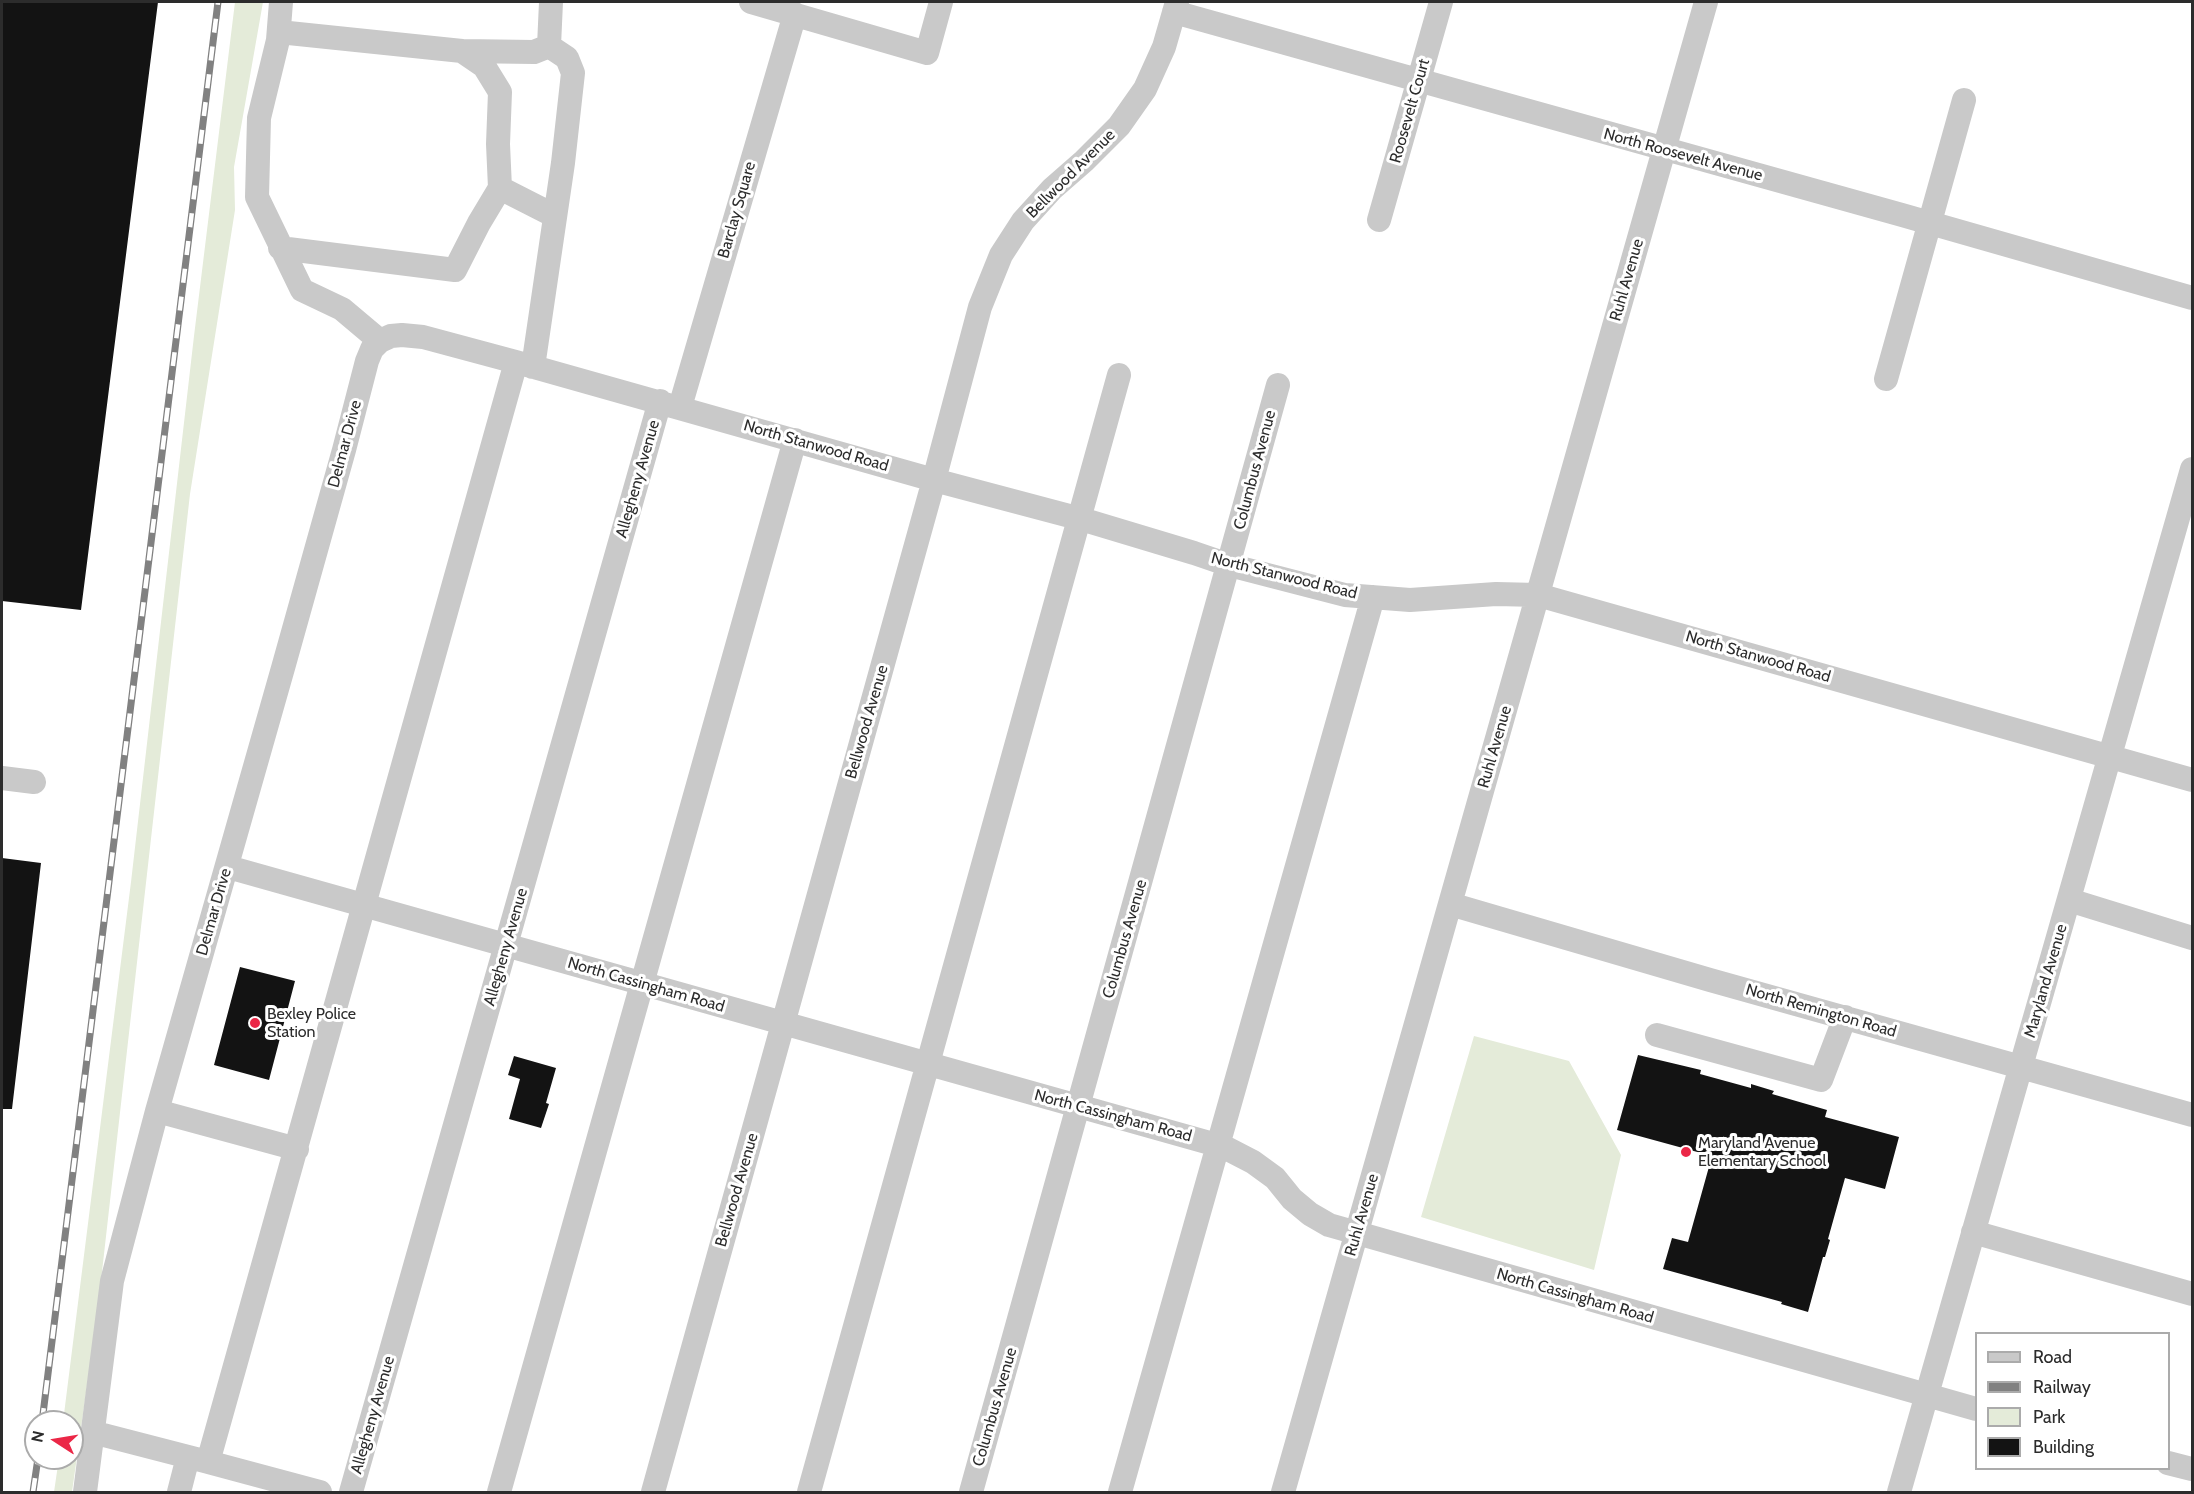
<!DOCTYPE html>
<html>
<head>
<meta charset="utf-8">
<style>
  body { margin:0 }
  #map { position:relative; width:2194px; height:1494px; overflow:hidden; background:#fff; font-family:Cabin,sans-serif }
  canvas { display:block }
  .frame { position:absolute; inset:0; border:3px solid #2c2c2c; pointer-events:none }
  .legend { position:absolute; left:1975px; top:1332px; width:195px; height:138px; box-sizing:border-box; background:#fff; border:2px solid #ababab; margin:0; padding:8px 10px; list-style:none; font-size:18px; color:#2c2c2c }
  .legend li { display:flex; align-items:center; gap:12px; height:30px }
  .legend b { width:30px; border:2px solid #ababab }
  .north { position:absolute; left:24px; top:1410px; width:60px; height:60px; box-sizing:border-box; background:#fff; border:2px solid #ababab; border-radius:50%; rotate:282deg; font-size:16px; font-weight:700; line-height:24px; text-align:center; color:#2c2c2c }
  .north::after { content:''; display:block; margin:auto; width:21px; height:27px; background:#eb2747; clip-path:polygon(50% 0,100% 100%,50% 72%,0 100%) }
</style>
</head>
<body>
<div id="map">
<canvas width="2194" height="1494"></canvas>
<div class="frame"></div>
<ul class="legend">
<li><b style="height:8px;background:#c9c9c9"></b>Road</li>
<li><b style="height:8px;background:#818181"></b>Railway</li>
<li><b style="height:16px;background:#e4ebd9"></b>Park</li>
<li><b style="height:16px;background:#131313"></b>Building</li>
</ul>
<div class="north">N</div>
</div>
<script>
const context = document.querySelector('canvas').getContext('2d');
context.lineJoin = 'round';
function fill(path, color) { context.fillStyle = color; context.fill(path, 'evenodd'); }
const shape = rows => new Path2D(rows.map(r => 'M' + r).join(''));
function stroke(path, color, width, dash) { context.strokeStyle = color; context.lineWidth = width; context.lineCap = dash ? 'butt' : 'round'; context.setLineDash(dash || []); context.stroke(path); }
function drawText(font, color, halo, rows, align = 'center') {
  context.font = font + ' Cabin,sans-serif'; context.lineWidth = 6; context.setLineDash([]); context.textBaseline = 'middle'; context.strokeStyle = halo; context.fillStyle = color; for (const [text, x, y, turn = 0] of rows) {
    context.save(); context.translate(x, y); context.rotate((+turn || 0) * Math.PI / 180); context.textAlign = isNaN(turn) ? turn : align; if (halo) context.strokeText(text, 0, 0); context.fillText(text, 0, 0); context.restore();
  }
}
fill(shape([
  [235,2,263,2,234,167,235,210,190,494,98,1307,72,1492,54,1492,59,1458,72,1458,72,1422,63,1422,131,882,194,336],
  [1474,1036,1569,1061,1621,1155,1594,1270,1421,1217]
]), '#e4ebd9');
fill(shape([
  [2,2,158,2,81,610,2,601],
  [2,858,41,863,12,1109,2,1109],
  [240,967,295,981,269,1080,214,1065],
  [1638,1055,1701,1070,1700,1074,1751,1088,1751,1084,1774,1091,1772,1094,1827,1110,1825,1117,1899,1137,1885,1189,1845,1178,1828,1239,1830,1240,1825,1257,1823,1257,1808,1312,1781,1304,1782,1302,1663,1269,1672,1238,1688,1242,1712,1156,1617,1130],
  [514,1056,556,1068,546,1103,549,1104,541,1128,509,1119,520,1079,508,1075]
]), '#131313');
stroke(shape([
  [281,2,278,40,259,118,257,197,302,290,342,309,380,341],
  [751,2,927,53,941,2],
  [1174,12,1902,215,2192,298],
  [279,32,462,51,484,66,500,92,498,144,500,188,555,216],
  [462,51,534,52,549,46],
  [1379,220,1441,2],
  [280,248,455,270,479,223,500,188],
  [533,367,563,163,573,73,567,58,549,46,551,2],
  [1886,379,1964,100],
  [680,407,795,14],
  [2,778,34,782],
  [228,867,1224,1147,1253,1162,1275,1178,1292,1199,1310,1214,1329,1225,1976,1409],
  [2069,900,2192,938],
  [1450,904,1710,980,2192,1115],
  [1657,1035,1821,1080,1845,1017],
  [157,1111,297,1149],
  [1973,1232,2192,1294],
  [92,1432,208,1462],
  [2168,1463,2192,1469],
  [85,1492,112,1281,157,1111,283,668,344,450,367,361,372,349,380,341,391,336,402,335,423,337,516,362,934,480,1081,519,1194,553,1229,565,1345,595,1410,600,1496,594,1538,595,2192,780],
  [179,1492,188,1457],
  [320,1492,208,1462,516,362],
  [351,1492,660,401],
  [499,1492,795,440],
  [653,1492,934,480,980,307,1001,255,1023,221,1052,189,1084,161,1119,126,1145,89,1164,47,1177,2],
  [809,1492,1119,375],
  [971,1492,1278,385],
  [1120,1492,1373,597],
  [1283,1492,1706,2],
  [1899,1492,2192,469]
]), '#c9c9c9', 24);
const rail = shape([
  [42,1422,218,2],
  [33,1492,38,1458]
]);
stroke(rail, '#818181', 7);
stroke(rail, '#fff', 4.5, [14]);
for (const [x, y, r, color] of [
  [255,1023,6,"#eb2747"],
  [1686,1152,6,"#eb2747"]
]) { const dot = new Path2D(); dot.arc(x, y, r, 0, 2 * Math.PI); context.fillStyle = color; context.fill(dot); stroke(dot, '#fff', 2); }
drawText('16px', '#2c2c2c', '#fff', [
  ["Roosevelt Court",1410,111,-74],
  ["North Roosevelt Avenue",1683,155,15],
  ["Bellwood Avenue",1071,174,-45],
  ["Barclay Square",737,210,-74],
  ["Ruhl Avenue",1627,280,-74],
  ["Delmar Drive",345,444,-75],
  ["North Stanwood Road",816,446,16],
  ["Columbus Avenue",1255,470,-75],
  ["Allegheny Avenue",638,479,-74],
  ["North Stanwood Road",1284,576,14],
  ["North Stanwood Road",1758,657,16],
  ["Bellwood Avenue",867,722,-74],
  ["Ruhl Avenue",1495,747,-74],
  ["Delmar Drive",214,912,-74],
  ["Columbus Avenue",1125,939,-74],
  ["Allegheny Avenue",506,947,-74],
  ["Maryland Avenue",2046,981,-74],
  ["North Cassingham Road",646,985,16],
  ["North Remington Road",1821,1011,16],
  ["North Cassingham Road",1113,1116,15],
  ["Bellwood Avenue",737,1190,-74],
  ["Ruhl Avenue",1362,1215,-74],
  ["North Cassingham Road",1575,1296,16],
  ["Columbus Avenue",995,1407,-74],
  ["Allegheny Avenue",373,1415,-74]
]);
drawText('16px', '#2c2c2c', '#fff', [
  ["Bexley Police",267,1014],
  ["Station",267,1032],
  ["Maryland Avenue",1698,1143],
  ["Elementary School",1698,1161]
], 'left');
</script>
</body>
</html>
